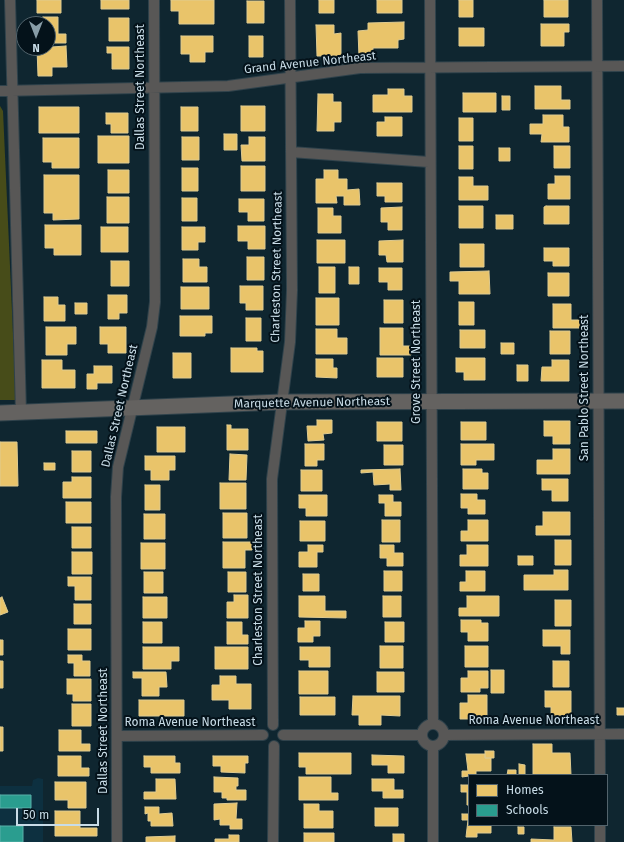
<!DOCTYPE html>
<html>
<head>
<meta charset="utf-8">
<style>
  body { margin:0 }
  #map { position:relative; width:624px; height:842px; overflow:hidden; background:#0f2630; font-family:"Fira Sans",sans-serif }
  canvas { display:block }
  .legend { position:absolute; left:468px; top:774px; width:140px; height:52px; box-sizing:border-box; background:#04121a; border:1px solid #52636c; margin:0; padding:5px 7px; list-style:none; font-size:12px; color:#c8dce7 }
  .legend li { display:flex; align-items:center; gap:8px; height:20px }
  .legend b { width:20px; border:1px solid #52636c }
  .north { position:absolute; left:16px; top:16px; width:40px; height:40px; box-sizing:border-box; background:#04121a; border:1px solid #52636c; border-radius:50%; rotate:180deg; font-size:11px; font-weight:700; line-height:16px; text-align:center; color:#c8dce7 }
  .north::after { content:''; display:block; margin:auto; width:14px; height:18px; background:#879ca7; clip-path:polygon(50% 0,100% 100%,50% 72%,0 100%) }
  .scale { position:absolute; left:16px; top:808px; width:83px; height:18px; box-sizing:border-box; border:2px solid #c8dce7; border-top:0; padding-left:5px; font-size:12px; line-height:14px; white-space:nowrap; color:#c8dce7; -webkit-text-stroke:3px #04121a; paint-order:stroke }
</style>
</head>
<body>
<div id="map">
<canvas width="624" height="842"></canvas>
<ul class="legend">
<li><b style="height:11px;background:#e9c46a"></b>Homes</li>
<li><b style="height:11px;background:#2a9d8f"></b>Schools</li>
</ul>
<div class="north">N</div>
<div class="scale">50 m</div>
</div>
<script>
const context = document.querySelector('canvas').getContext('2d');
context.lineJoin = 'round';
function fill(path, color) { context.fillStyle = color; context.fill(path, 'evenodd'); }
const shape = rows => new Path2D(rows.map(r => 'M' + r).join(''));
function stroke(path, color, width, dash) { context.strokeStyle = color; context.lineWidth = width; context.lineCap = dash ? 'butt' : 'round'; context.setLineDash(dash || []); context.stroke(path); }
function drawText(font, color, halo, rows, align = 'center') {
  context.font = font + ' "Fira Sans",sans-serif'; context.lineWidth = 4; context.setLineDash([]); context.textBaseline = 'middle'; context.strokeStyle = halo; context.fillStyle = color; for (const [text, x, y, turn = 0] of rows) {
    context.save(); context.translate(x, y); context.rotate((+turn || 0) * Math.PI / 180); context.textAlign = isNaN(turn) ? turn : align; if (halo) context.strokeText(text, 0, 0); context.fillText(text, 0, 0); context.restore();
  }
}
fill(shape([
  [38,778,43,779,43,842,0,842,0,786,32,786,33,780]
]), '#0d3040');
fill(shape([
  [0,106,3,111,16,400,0,400]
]), '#474c19');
const homes = shape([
  [37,0,61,0,61,13,37,13,37,0],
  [101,0,129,0,129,9,101,9,101,0],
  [171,0,214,0,214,24,179,24,179,11,171,11,171,0],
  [319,0,334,0,334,13,319,13,319,0],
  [377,0,402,0,402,13,377,13,377,0],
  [459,0,473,0,473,17,459,17,459,0],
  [544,0,568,0,568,17,544,17,544,0],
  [247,1,264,1,264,23,247,23,247,1],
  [43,17,58,17,58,34,66,34,66,43,48,43,48,24,43,24,43,17],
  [109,18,129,18,129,41,109,41,109,18],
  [404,22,404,39,398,40,398,48,373,48,373,57,359,57,358,31,368,30,368,23,404,22],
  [541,24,569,24,569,32,564,32,564,46,541,46,541,24],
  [316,25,334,25,334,34,341,33,341,56,317,56,316,25],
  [459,28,484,28,484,46,459,46,459,28],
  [181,36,213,36,213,52,205,52,205,62,190,62,190,54,181,54,181,36],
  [249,36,263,36,263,57,249,57,249,36],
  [66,46,67,67,52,67,52,76,38,76,37,48,66,46],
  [107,47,129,47,129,69,112,69,112,53,107,53,107,47],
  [535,86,561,86,561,100,570,100,570,109,535,109,535,86],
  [388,89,404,89,404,96,412,96,412,112,373,112,373,95,388,95,388,89],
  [463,93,496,93,496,112,463,112,463,93],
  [318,94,333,94,333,102,341,102,341,122,334,122,334,131,317,131,318,94],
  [502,96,510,96,510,110,502,110,502,96],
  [241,106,265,106,265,131,241,131,241,106],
  [39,107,79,107,79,133,39,133,39,107],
  [181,107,198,107,198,131,181,131,181,107],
  [106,113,128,113,128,133,111,133,111,124,106,124,106,113],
  [543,115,563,115,563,127,569,127,569,142,541,142,542,134,530,134,530,124,543,124,543,115],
  [385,117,402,117,402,136,377,136,377,122,385,122,385,117],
  [459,118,473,118,473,141,459,141,459,118],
  [224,134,237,134,237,150,224,150,224,134],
  [98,136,129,136,129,163,98,163,98,136],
  [182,137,199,137,199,160,182,160,182,137],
  [249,137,265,137,265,161,242,161,241,145,249,145,249,137],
  [43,138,79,138,79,168,52,168,52,162,43,162,43,138],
  [459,146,473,146,473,169,459,169,459,146],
  [554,146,570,146,570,168,554,168,554,146],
  [499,148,510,148,510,161,499,161,499,148],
  [241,166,265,166,265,191,241,191,241,166],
  [182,168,198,168,198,191,182,191,182,168],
  [108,170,129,170,129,193,108,193,108,170],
  [324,170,338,170,338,179,347,179,347,190,359,189,360,205,344,205,344,196,336,196,337,203,316,203,316,179,324,179,324,170],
  [44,175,79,175,79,219,53,220,53,213,44,213,44,175],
  [555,176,570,176,570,199,548,199,548,184,555,184,555,176],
  [459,177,473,177,473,186,488,186,488,200,459,200,459,177],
  [377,183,402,183,402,202,385,202,385,196,377,196,377,183],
  [107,197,129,197,129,223,107,223,107,197],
  [182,198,197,198,197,221,182,221,182,198],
  [239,199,264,199,264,221,248,221,248,212,239,212,239,199],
  [459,206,483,206,483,228,459,228,459,206],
  [546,206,569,206,569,224,544,224,544,207,546,206],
  [402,207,402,230,388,230,388,222,381,222,381,208,402,207],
  [318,208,333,208,333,216,341,216,341,233,318,233,318,208],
  [496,215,513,215,513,229,496,229,496,215],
  [45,225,81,225,81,255,54,255,54,248,45,248,45,225],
  [238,226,265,226,265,249,248,249,248,241,238,241,238,226],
  [101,227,128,227,128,252,101,252,101,227],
  [182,227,205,227,205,242,198,242,198,250,182,250,182,227],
  [317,240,345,240,345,263,317,263,317,240],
  [403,240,403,262,387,262,386,255,379,255,379,241,403,240],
  [460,244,484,244,484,267,460,267,460,244],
  [544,248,569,248,569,266,553,266,553,261,544,261,544,248],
  [247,257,264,257,264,280,247,280,247,257],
  [183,259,199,259,199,267,207,267,207,282,183,282,183,259],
  [111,261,129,261,129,286,111,286,111,261],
  [319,267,335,267,335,293,319,293,319,267],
  [349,267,359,267,359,284,349,284,349,267],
  [379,268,402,268,402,290,388,290,388,282,379,282,379,268],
  [489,271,490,294,459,294,459,281,450,281,450,272,489,271],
  [548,273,569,273,569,296,548,296,548,273],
  [240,286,263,286,263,310,246,310,246,303,240,303,240,286],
  [181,287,209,287,209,309,181,309,181,287],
  [108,295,127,295,127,313,119,313,119,319,108,319,108,295],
  [44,297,58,297,58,305,65,305,65,321,44,321,44,297],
  [316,298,339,298,339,325,316,325,316,298],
  [384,300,403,300,403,323,384,323,384,300],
  [459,302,474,302,474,325,459,325,459,302],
  [75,303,87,303,87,314,75,314,75,303],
  [553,304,571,304,571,320,581,320,581,328,553,328,553,304],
  [180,316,212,316,212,333,205,333,205,336,180,336,180,316],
  [246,318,261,318,261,341,246,341,246,318],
  [46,327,76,327,76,344,67,344,67,355,46,355,46,327],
  [100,327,126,327,126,353,108,353,108,344,100,344,100,327],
  [380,328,403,328,403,346,411,346,411,355,380,355,380,328],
  [316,329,337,329,337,338,347,338,347,354,316,354,316,329],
  [460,330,485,330,485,348,460,348,460,330],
  [550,331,570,331,570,354,550,354,550,331],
  [501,343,514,343,514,354,501,354,501,343],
  [231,348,257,348,257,351,263,351,263,372,231,372,231,348],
  [173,353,191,353,191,378,173,378,173,353],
  [377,358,403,358,403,377,377,377,377,358],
  [456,358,485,358,485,380,464,380,464,372,456,372,456,358],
  [316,359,333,359,333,368,337,368,337,378,316,377,316,359],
  [42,360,62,360,62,370,75,370,75,388,42,388,42,360],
  [552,360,569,360,569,381,541,381,542,367,552,367,552,360],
  [517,365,528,365,528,381,517,381,517,365],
  [94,366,112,366,112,383,97,383,97,389,87,389,87,374,94,374,94,366],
  [317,420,332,420,332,433,323,434,324,440,308,441,307,426,317,426,317,420],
  [544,421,570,421,570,444,553,444,553,436,544,436,544,421],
  [377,422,402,422,402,441,377,441,377,422],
  [461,422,486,422,486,440,461,440,461,422],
  [227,425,231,425,231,429,248,429,248,450,227,450,227,425],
  [157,427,185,427,185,452,157,452,157,427],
  [66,431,97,431,97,443,66,443,66,431],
  [0,442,17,442,18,486,0,486,0,442],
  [305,444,324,444,324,460,317,460,317,466,305,466,305,444],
  [461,444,494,444,494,460,476,460,476,465,461,465,461,444],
  [384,445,403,445,403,465,384,465,384,445],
  [553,449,570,449,570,474,537,474,537,460,553,460,553,449],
  [72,451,91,451,91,472,72,472,72,451],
  [230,454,247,455,246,480,229,480,230,454],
  [145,456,175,456,175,470,169,470,169,480,151,480,151,470,145,470,145,456],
  [44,463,55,463,55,470,44,470,44,463],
  [400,469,401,490,390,490,390,484,374,485,373,472,361,473,361,470,400,469],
  [463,469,482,469,482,473,488,473,488,489,463,489,463,469],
  [301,470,322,470,322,491,301,491,301,470],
  [72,477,91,477,91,498,63,498,63,482,72,482,72,477],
  [542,479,568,479,568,501,552,501,552,490,542,490,542,479],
  [220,483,246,483,246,509,220,509,220,483],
  [145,485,160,485,160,510,145,510,145,485],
  [461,494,477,494,477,500,485,500,485,514,468,514,468,508,461,508,461,494],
  [299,495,327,495,327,516,306,516,306,508,299,508,299,495],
  [379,495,393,495,393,502,401,502,401,516,385,516,385,503,379,503,379,495],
  [66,502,91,502,91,523,66,523,66,502],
  [543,512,570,512,570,535,536,535,536,526,543,526,543,512],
  [223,513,247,513,247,538,223,538,223,513],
  [144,514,165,514,165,539,144,539,144,514],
  [382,520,400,520,400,542,382,542,382,520],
  [468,520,488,520,488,541,461,541,461,531,468,531,468,520],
  [300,521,325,521,325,541,300,541,300,521],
  [72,527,91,527,91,548,72,548,72,527],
  [555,540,571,540,571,565,555,565,555,540],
  [223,542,252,542,252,550,245,550,245,568,223,568,223,542],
  [141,543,165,543,165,569,141,569,141,543],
  [308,545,323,545,323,552,317,552,317,567,299,567,299,552,308,552,308,545],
  [380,545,394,545,394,553,403,553,403,566,387,566,387,558,380,558,380,545],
  [467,545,488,545,488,566,460,566,460,555,467,555,467,545],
  [72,552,92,552,92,574,72,574,72,552],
  [518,556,533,556,533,565,518,565,518,556],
  [554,570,568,570,568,590,524,590,524,575,554,575,554,570],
  [384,571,402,571,402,591,384,591,384,571],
  [466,571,485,571,485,591,460,591,460,582,466,582,466,571],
  [144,572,163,572,163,593,144,593,144,572],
  [228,572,246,572,246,592,228,592,228,572],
  [303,574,319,574,319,591,303,591,303,574],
  [68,577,91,577,91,600,75,600,75,586,68,586,68,577],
  [234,595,248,595,248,618,227,618,227,602,234,602,234,595],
  [299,596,325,596,325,611,346,611,346,618,299,617,299,596],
  [383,596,401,596,401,617,383,617,383,596],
  [467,596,499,596,499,616,459,616,459,608,467,608,467,596],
  [2,597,8,612,0,615,0,598,2,597],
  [143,597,167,597,167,618,143,618,143,597],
  [555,600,571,600,571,626,555,626,555,600],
  [74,604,91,604,91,624,74,624,74,604],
  [461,620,481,620,481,623,488,623,488,641,468,641,468,632,461,632,461,620],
  [305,621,320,621,320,636,313,636,313,642,298,642,298,628,305,628,305,621],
  [143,622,162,622,162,643,143,643,143,622],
  [227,622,242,622,242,635,248,635,248,644,227,644,227,622],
  [385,622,404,622,404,642,385,642,385,622],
  [68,629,91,629,91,650,68,650,68,629],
  [543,630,570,630,570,654,561,654,561,646,543,646,543,630],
  [0,640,3,640,3,655,0,655,0,640],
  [380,646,403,646,403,668,380,668,380,646],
  [465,646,488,646,488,667,465,667,465,646],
  [143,647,179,647,179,661,171,661,171,669,143,669,143,647],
  [215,647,248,647,248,669,215,669,215,647],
  [300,647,330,647,330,667,309,667,309,660,300,660,300,647],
  [68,655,82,655,82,661,90,661,90,676,74,676,74,663,68,663,68,655],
  [0,661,3,661,3,688,0,688,0,661],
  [553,661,569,661,569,687,553,687,553,661],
  [491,670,504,670,504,693,491,693,491,670],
  [299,671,328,671,328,694,299,694,299,671],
  [468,671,488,671,488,688,480,688,480,692,461,692,461,678,468,678,468,671],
  [133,672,166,672,167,687,159,687,159,696,142,696,142,678,133,678,133,672],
  [377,672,404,672,404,692,377,692,377,672],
  [220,676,236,676,236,684,251,684,251,709,229,709,229,700,212,700,212,685,220,685,220,676],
  [67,679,91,679,91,701,73,701,73,694,67,694,67,679],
  [545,691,571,691,571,716,551,716,551,707,545,707,545,691],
  [468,695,487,695,487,719,460,719,460,703,468,703,468,695],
  [353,696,400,696,400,716,381,715,381,725,359,725,359,715,352,715,353,696],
  [300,697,335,697,335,715,300,715,300,697],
  [139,700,184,700,184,716,139,716,139,700],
  [72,704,91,704,91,726,72,726,72,704],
  [617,708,624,708,624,715,617,715,617,708],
  [0,727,3,727,3,751,0,751,0,727],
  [59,730,81,730,81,744,90,744,90,751,59,751,59,730],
  [533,744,552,744,552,753,570,753,571,775,533,775,533,744],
  [485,751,494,751,494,758,485,758,485,751],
  [299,753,351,753,351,774,306,774,306,767,299,767,299,753],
  [466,754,485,754,485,758,491,758,491,771,476,771,476,775,462,777,462,771,468,771,466,754],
  [372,755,404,756,404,773,388,773,388,765,372,765,372,755],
  [58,756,81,756,81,768,89,768,89,776,58,776,58,756],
  [144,756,175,756,175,763,180,763,180,773,151,773,151,767,144,767,144,756],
  [213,756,248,756,248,763,245,763,245,773,221,772,221,766,213,766,213,756],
  [519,764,525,765,525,775,519,775,519,764],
  [508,770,516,770,516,775,507,775,508,770],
  [214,777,238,778,238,786,236,786,236,790,246,790,246,800,227,800,227,798,222,798,222,792,214,792,214,777],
  [299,777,331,777,331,793,338,793,338,800,299,800,299,777],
  [156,779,175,779,176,799,144,799,144,792,156,792,156,779],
  [372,779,394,779,394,790,403,790,403,798,383,798,383,791,372,791,372,779],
  [55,782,86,782,86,808,68,808,68,800,55,800,55,782],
  [461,785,469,785,469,805,467,805,467,792,461,792,461,785],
  [237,803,236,819,242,819,242,829,230,829,230,825,220,825,220,819,214,820,214,804,237,803],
  [304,804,319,804,319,811,333,811,333,828,304,828,304,804],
  [145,807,159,807,159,814,172,813,173,826,151,826,151,821,148,821,148,813,145,814,145,807],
  [375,808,398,808,398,826,375,826,375,808],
  [55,811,80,811,80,828,97,828,97,836,55,836,55,811],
  [462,814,469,814,469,825,491,825,491,833,477,833,477,837,466,837,468,820,462,820,462,814],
  [518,827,524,827,524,834,518,834,518,827],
  [554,827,571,827,572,842,531,842,531,839,554,840,554,827],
  [304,833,334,833,334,842,304,842,304,833],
  [393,834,404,834,404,842,393,842,393,834],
  [229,835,239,835,239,842,215,842,215,839,229,839,229,835],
  [175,836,175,842,146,842,146,837,175,836]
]);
fill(homes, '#e9c46a');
stroke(homes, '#dfcb90', 1);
const schools = shape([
  [0,795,31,795,31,808,0,808,0,795],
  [0,826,23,826,23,842,0,842,0,826]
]);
fill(schools, '#2a9d8f');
stroke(schools, '#59b0a9', 1);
const street = shape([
  [10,0,21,413],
  [430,0,433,724],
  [597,0,600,775],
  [0,91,228,86,360,68,624,66],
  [291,152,429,162],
  '422 735a11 11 0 1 1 22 0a11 11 0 1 1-22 0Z',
  [273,725,272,479,290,342,292,290,290,0],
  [283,735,421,735],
  [444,735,624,734],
  [117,736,263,735],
  [433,746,433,842],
  [117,842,116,497,118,467,152,327,155,302,154,0],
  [273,842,274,746],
  [600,842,600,825]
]);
const secondary = shape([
  [0,413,282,402,624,401]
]);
stroke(street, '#2f424b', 12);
stroke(secondary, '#2f424b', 17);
stroke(street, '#585756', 10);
stroke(secondary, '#646260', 15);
drawText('12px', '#c8dce7', '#04121a', [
  ["Grand Avenue Northeast",310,63,-6],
  ["Dallas Street Northeast",141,87,-90],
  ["Charleston Street Northeast",277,267,-89],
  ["Grove Street Northeast",417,362,-90],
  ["San Pablo Street Northeast",585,388,-90],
  ["Marquette Avenue Northeast",312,403,-1],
  ["Dallas Street Northeast",120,406,-77],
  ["Charleston Street Northeast",259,590,-90],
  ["Roma Avenue Northeast",534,721],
  ["Roma Avenue Northeast",190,723],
  ["Dallas Street Northeast",104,731,-90]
]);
</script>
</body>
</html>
